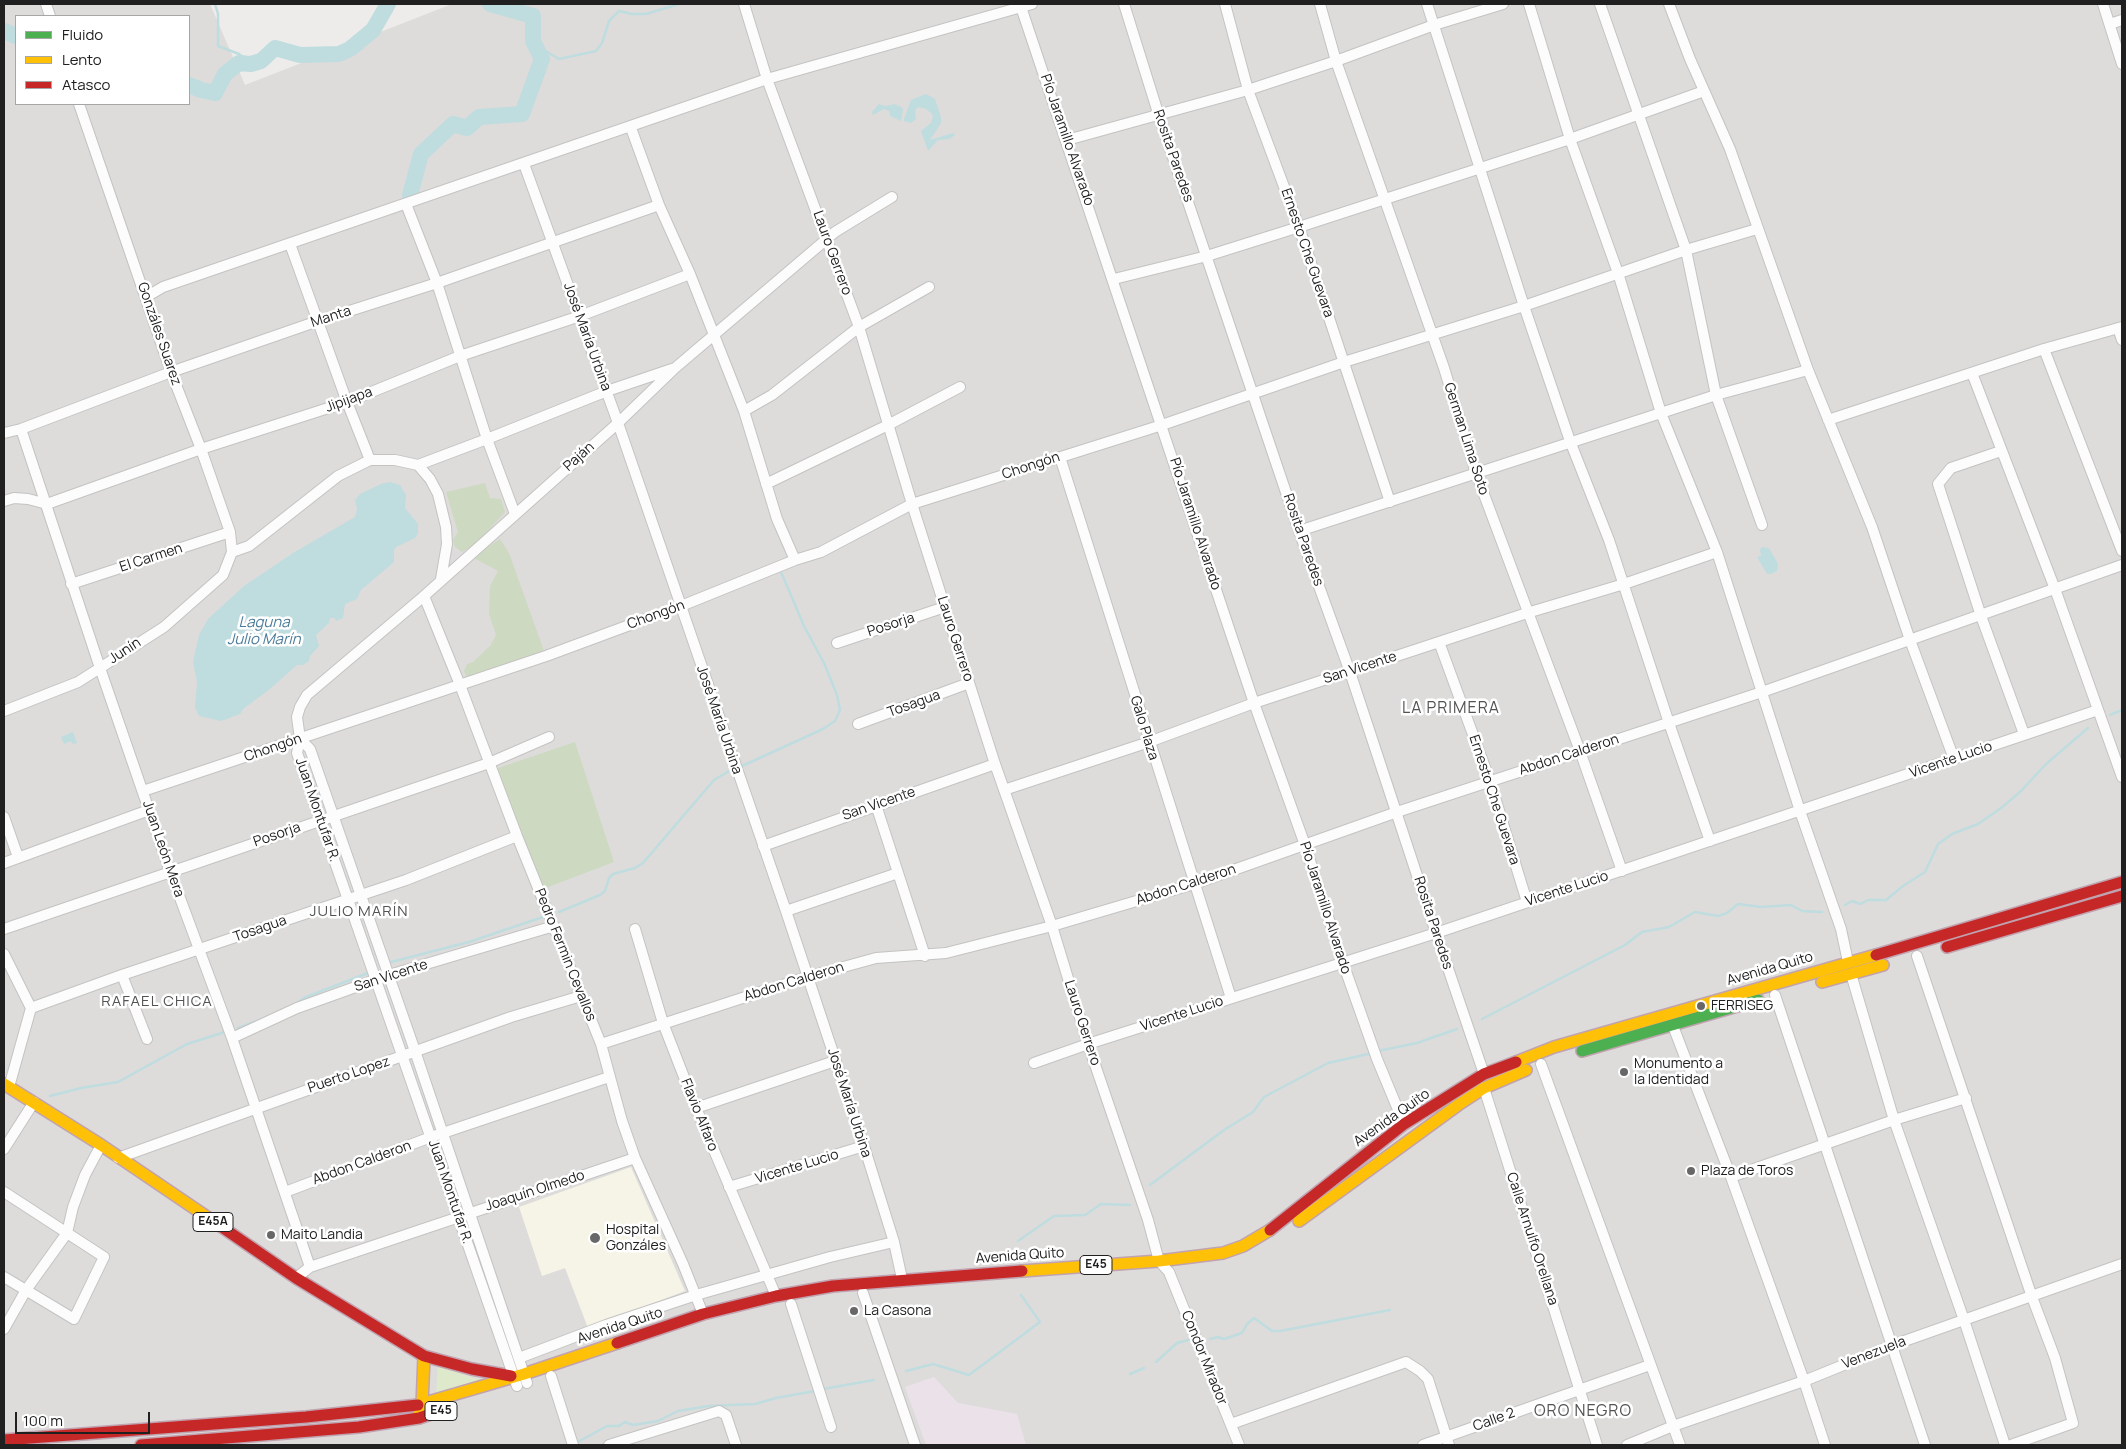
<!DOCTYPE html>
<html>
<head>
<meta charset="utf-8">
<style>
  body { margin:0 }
  #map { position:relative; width:2126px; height:1449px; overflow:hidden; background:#eeecea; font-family:Manrope,sans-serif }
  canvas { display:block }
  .frame { position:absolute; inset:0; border:5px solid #202020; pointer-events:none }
  .legend { position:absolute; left:15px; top:15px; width:175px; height:90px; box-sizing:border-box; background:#fff; border:1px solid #a6a6a6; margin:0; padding:6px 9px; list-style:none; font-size:15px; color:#202020 }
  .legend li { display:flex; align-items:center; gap:10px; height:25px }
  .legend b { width:25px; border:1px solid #a6a6a6 }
  .scale { position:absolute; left:15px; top:1412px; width:135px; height:22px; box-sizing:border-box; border:2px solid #202020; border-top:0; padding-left:6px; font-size:15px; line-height:18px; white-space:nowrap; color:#202020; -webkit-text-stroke:4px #fff; paint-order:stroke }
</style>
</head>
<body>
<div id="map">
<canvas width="2126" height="1449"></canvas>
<div class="frame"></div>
<ul class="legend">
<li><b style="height:6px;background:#4caf50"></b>Fluido</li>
<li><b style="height:6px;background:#ffc107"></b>Lento</li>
<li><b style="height:6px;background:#c62828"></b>Atasco</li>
</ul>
<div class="scale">100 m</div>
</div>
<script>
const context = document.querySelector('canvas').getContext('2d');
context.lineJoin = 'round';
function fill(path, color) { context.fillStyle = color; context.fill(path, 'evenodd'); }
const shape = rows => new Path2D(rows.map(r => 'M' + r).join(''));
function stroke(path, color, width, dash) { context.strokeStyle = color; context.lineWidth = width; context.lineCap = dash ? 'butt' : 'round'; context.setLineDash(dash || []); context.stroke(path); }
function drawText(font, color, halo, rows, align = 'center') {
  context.font = font + ' Manrope,sans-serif'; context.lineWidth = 5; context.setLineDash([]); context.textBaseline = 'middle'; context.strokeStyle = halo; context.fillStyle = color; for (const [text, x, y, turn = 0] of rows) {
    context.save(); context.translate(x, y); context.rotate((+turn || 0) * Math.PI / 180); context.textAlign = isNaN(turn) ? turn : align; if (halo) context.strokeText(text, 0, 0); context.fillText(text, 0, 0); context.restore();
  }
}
fill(shape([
  [4,4,210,4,245,85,452,4,2122,4,2122,1445,4,1445],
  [16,16,189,16,189,104,16,104]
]), '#dddcdb');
fill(shape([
  [934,1377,958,1403,1017,1414,1026,1445,926,1445,905,1387]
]), '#ebe2e9');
fill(shape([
  [631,1167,685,1291,588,1328,565,1268,542,1276,519,1207]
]), '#f6f4e7');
fill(shape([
  [438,1366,480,1380,436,1394]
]), '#dee9cb');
fill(shape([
  [485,483,490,498,501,499,505,512,476,544,462,552,455,547,453,540,458,532,446,492],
  [500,539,509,553,544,651,467,678,464,671,467,664,473,662,490,646,496,635,489,614,490,586,498,571,472,557],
  [575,742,614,862,543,889,495,769]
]), '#cddac1');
fill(shape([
  [926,94,935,99,941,117,941,123,930,140,953,133,955,135,949,139,938,140,928,151,921,131,931,123,933,116,931,113,926,109,918,107,915,110,916,119,911,123,904,121,904,119,911,100],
  [879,104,885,106,895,104,901,107,903,109,901,121,890,116,889,111,884,109,873,115,872,112],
  [390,482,400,485,406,495,405,508,418,524,418,533,415,538,396,547,394,550,394,562,361,590,357,599,345,604,343,618,337,621,334,618,330,618,329,623,316,635,319,646,310,656,309,661,303,665,297,665,270,689,243,709,240,714,221,721,199,716,195,707,197,682,193,662,199,635,208,619,244,586,293,553,355,517,357,509,355,500,360,494,381,484],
  [1762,547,1769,548,1778,564,1777,571,1771,574,1767,574,1757,557,1761,556,1760,550],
  [73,732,77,743,73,744,71,741,64,744,61,737]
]), '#bfdcdf');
stroke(shape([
  [215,4,218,14,218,46,239,54,251,64],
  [533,41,544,50,559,59,596,51,602,43,609,21,619,11,632,14,646,14,679,4],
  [2110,715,2122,710],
  [740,767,823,729,835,721,840,710,837,695,824,663,804,626,781,572],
  [1845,905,1852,901,1860,904,1868,900,1886,900,1903,886,1925,872,1938,844,1952,834,1978,824,2001,808,2020,792,2046,764,2088,728],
  [559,912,600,895,605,891,609,878,613,874,635,868,643,863,714,780,731,770],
  [391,962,469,942,543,917],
  [295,1004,306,997,368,973],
  [1482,1019,1625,945,1642,932,1669,927,1695,912,1718,916,1727,913,1738,904,1761,907,1791,905,1802,911,1822,912],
  [238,1028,260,1020],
  [1378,1051,1417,1043,1457,1029],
  [50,1096,81,1088,118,1082,187,1044,225,1032],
  [1150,1185,1224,1130,1253,1112,1264,1097,1328,1063,1373,1053],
  [1018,1241,1054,1216,1085,1215,1101,1204,1130,1205],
  [1210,1339,1218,1337,1224,1339,1242,1333,1247,1324,1254,1318,1272,1331,1280,1331,1390,1310],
  [1156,1362,1177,1343,1188,1340],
  [906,1371,933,1364,969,1375,1040,1322,1021,1295],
  [1130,1374,1144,1368],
  [823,1389,874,1380],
  [576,1443,607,1426,619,1426,625,1422,633,1425,658,1421,678,1411,709,1406,755,1404,776,1398,815,1391]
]), '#bfdcdf', 2.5);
stroke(shape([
  [4,31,16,36],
  [189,85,201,90,215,93,225,74,239,63,251,64,261,61,275,48,300,55,339,54,350,49,373,30,388,4],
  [410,195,421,154,453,124,467,128,479,117,522,114,542,59,533,41,533,16,490,4]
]), '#bfdcdf', 16);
const street = shape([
  [46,4,50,16],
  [744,4,767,79,859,327,912,504,995,764,1052,926,1088,1044,1148,1220,1159,1261,1169,1272,1239,1445],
  [1020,4,1254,703,1305,845,1343,963,1377,1059,1404,1124],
  [1124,4,1159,116,1299,531,1350,672,1436,933,1484,1074],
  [1225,4,1248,90,1299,227,1390,502],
  [1320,4,1336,61,1444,368,1476,473,1580,751,1622,871],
  [1427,4,1524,306,1570,441,1609,540,1669,723,1710,841],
  [1529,4,1570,139,1618,273,1661,413,1717,552,1800,811,1841,929,1848,962],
  [1600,4,1686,250,1716,395,1762,525],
  [1669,4,1690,59,1730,149,1808,370,1872,527,1910,640,1954,759],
  [2103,4,2122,64],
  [2110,24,2122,20],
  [631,128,659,205,690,274,744,411,777,519,795,560],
  [1067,140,1248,90,1336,61,1434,25,1503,4],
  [524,164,618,423,786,911,864,1146,894,1242,902,1279],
  [406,204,437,283,487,439,515,514],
  [290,244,347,402,370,460],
  [1114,279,1207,256,1299,227,1570,139,1704,91],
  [146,297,163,287,767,79,1032,4],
  [2118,328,2122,340],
  [2044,349,2122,551],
  [1972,373,2055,589,2122,777],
  [744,411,772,395,859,327,929,287],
  [1828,420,2044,349,2122,327],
  [21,429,100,668,170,871,232,1038,310,1267],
  [4,433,21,429,171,372,318,321,437,283,659,205],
  [2001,451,1951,468,1938,484,1981,616,2024,734],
  [1060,457,1231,998],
  [418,465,487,439,607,391,672,369],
  [766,484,888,425,960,387],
  [4,501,14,498,28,499,47,504,201,449,347,402,460,356,580,316,690,274],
  [1299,531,1716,395,1808,370],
  [232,552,249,546,258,539,338,476,370,460,395,460,418,465,430,479,438,494,446,527,447,544,441,579],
  [71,584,230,532],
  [424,596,460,685,517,836,601,1044,622,1121,635,1158,683,1264,703,1314],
  [1439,642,1490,781,1527,902],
  [837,643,945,607],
  [4,711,78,682,164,627,223,575,232,552,230,532,201,449,171,372,79,104],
  [858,724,969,683],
  [300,739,310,749,415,1051,527,1383],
  [1004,790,1149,742,1254,703,1527,613,1624,584,1717,552],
  [143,791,546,656,681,606,795,560,821,552,912,504,1162,425,1344,362,1524,306,1686,250,1757,229],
  [876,805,925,956],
  [4,817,18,857],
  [763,846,995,764],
  [4,863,149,810],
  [786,911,898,873],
  [4,929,489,763,549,737],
  [635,929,663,1023,696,1108,776,1296],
  [4,954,31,1008,9,1087],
  [1917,956,2032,1297,2055,1358,2073,1423,2011,1445],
  [1851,974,1894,1120,1964,1320,2005,1445],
  [122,975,147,1039],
  [1775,995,1925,1445],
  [31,1008,122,975,406,880,517,836],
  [1673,1026,1731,1177,1804,1381,1825,1445],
  [232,1038,297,1008,389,975,554,926],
  [601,1044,807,977,876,958,946,953,1052,926,1194,884,1397,812,1762,692,2122,565],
  [1034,1063,1088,1044,1436,933,2098,710],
  [1541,1064,1680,1445],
  [1484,1088,1597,1445],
  [696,1108,835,1061],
  [4,1149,34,1102],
  [118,1158,511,1017,581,996],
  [1731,1177,1894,1120,1966,1098],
  [729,1187,864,1146],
  [4,1192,104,1257,74,1319,4,1277],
  [285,1192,431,1137,609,1077],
  [296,1278,310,1267,635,1158],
  [863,1293,915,1445],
  [791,1304,831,1427],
  [4,1329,26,1290,67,1233,73,1207,85,1175,101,1145],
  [519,1358,606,1325,696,1295,830,1257,894,1242],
  [551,1376,573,1445],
  [517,1386,297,753,300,739,297,717,300,707,307,695,424,596,618,423,675,368,835,232,892,197],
  [1231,1424,1406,1362,1420,1371,1428,1379,1449,1445],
  [609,1445,719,1411,726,1415,736,1445],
  [1423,1445,1650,1365],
  [1627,1445,1673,1426,1804,1381,1893,1345,2122,1264]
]);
const fast = shape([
  [1582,1051,1758,1000]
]);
const slow = shape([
  [1822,982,1883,965],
  [1516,1062,1554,1047,1876,955],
  [4,1084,101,1145,216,1223],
  [1299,1221,1458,1105,1484,1088,1526,1070],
  [1022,1271,1159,1261,1223,1253,1243,1246,1270,1230],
  [418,1405,524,1374,617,1343],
  [419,1415,422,1405,424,1356]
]);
const jam = shape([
  [1947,947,2122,896],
  [1876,955,2122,882],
  [216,1223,296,1278,424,1356,472,1369,511,1376],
  [1270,1230,1404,1124,1484,1074,1516,1062],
  [617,1343,703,1314,776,1296,833,1286,1022,1271],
  [4,1440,306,1417,418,1405],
  [141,1445,359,1427,419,1418,446,1409]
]);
stroke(street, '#c4c3c2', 12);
stroke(fast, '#c1a2af', 14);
stroke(slow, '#c1a2af', 14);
stroke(jam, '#c1a2af', 14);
stroke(street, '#fcfcfc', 10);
stroke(fast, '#4caf50', 11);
stroke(slow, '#ffc107', 11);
stroke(jam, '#c62828', 11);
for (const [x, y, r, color] of [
  [1701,1006,5,"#686767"],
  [1624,1072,5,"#686767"],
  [1691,1171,5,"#686767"],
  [271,1235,5,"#686767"],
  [595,1238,6,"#686767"],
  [854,1311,5,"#686767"]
]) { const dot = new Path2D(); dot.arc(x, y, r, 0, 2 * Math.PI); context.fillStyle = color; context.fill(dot); stroke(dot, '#fff', 2); }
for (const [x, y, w] of [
  [213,1222,40],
  [1096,1265,32],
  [441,1411,32]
]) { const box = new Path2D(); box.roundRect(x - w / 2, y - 9.5, w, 19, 4); context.fillStyle = '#fff'; context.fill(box); stroke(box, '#202020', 1); }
drawText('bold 12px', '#202020', null, [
  ["E45A",213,1222],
  ["E45",1096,1265],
  ["E45",441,1411]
]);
drawText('14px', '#202020', '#fff', [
  ["Pío Jaramillo Alvarado",1067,140,71],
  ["Rosita Paredes",1173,156,71],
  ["Lauro Gerrero",832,253,70],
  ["Ernesto Che Guevara",1307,253,71],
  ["Manta",331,317,-18],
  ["Gonzáles Suarez",159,334,71],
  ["José María Urbina",587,337,70],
  ["Jipijapa",349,400,-20],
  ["German Lima Soto",1466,439,72],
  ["Paján",579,457,-42],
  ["Chongón",1031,466,-18],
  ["Pío Jaramillo Alvarado",1195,524,72],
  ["Rosita Paredes",1303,540,71],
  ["El Carmen",151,558,-18],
  ["Chongón",656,615,-20],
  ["Posorja",891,625,-18],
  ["Lauro Gerrero",955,639,72],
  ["Junín",125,651,-33],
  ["San Vicente",1360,668,-18],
  ["Tosagua",914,704,-20],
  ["José María Urbina",719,720,71],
  ["Galo Plaza",1144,728,73],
  ["Chongón",273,748,-19],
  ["Abdon Calderon",1569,755,-18],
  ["Vicente Lucio",1951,760,-19],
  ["Ernesto Che Guevara",1494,800,72],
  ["San Vicente",879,804,-19],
  ["Juan Montufar R.",317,810,71],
  ["Posorja",277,835,-19],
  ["Juan León Mera",163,849,71],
  ["Abdon Calderon",1186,885,-18],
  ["Vicente Lucio",1567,889,-18],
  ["Pío Jaramillo Alvarado",1325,908,72],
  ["Rosita Paredes",1433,923,72],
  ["Tosagua",260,929,-19],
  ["Pedro Fermin Cevallos",565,955,68],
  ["Avenida Quito",1770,969,-16],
  ["San Vicente",391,976,-18],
  ["Abdon Calderon",794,982,-17],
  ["Vicente Lucio",1182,1014,-18],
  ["Lauro Gerrero",1082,1023,72],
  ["Puerto Lopez",349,1075,-19],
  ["José María Urbina",849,1103,72],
  ["Flavio Alfaro",699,1115,68],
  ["Avenida Quito",1392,1118,-35],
  ["Abdon Calderon",362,1163,-20],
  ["Vicente Lucio",797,1167,-17],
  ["Joaquín Olmedo",535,1191,-18],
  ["Juan Montufar R.",450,1192,71],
  ["Calle Arnulfo Orellana",1532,1239,72],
  ["Avenida Quito",1020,1256,-4],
  ["Avenida Quito",620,1326,-18],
  ["Venezuela",1874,1353,-21],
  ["Condor Mirador",1204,1358,68],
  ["Calle 2",1494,1420,-20]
]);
drawText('14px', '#202020', '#fff', [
  ["FERRISEG",1711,1006],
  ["Monumento a",1634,1064],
  ["la Identidad",1634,1080],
  ["Plaza de Toros",1701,1171],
  ["Hospital",606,1230],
  ["Gonzáles",606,1246],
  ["Maito Landia",281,1235],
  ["La Casona",864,1311]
], 'left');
drawText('italic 15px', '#4c7c9b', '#fff', [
  ["Laguna",264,623],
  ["Julio Marín",264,640]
]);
context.letterSpacing = '1px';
drawText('15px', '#535353', '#fff', [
  ["JULIO MARÍN",359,912],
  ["RAFAEL CHICA",157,1002]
]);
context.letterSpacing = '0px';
context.letterSpacing = '1px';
drawText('16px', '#535353', '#fff', [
  ["LA PRIMERA",1451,709],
  ["ORO NEGRO",1583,1412]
]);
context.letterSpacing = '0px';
</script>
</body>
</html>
